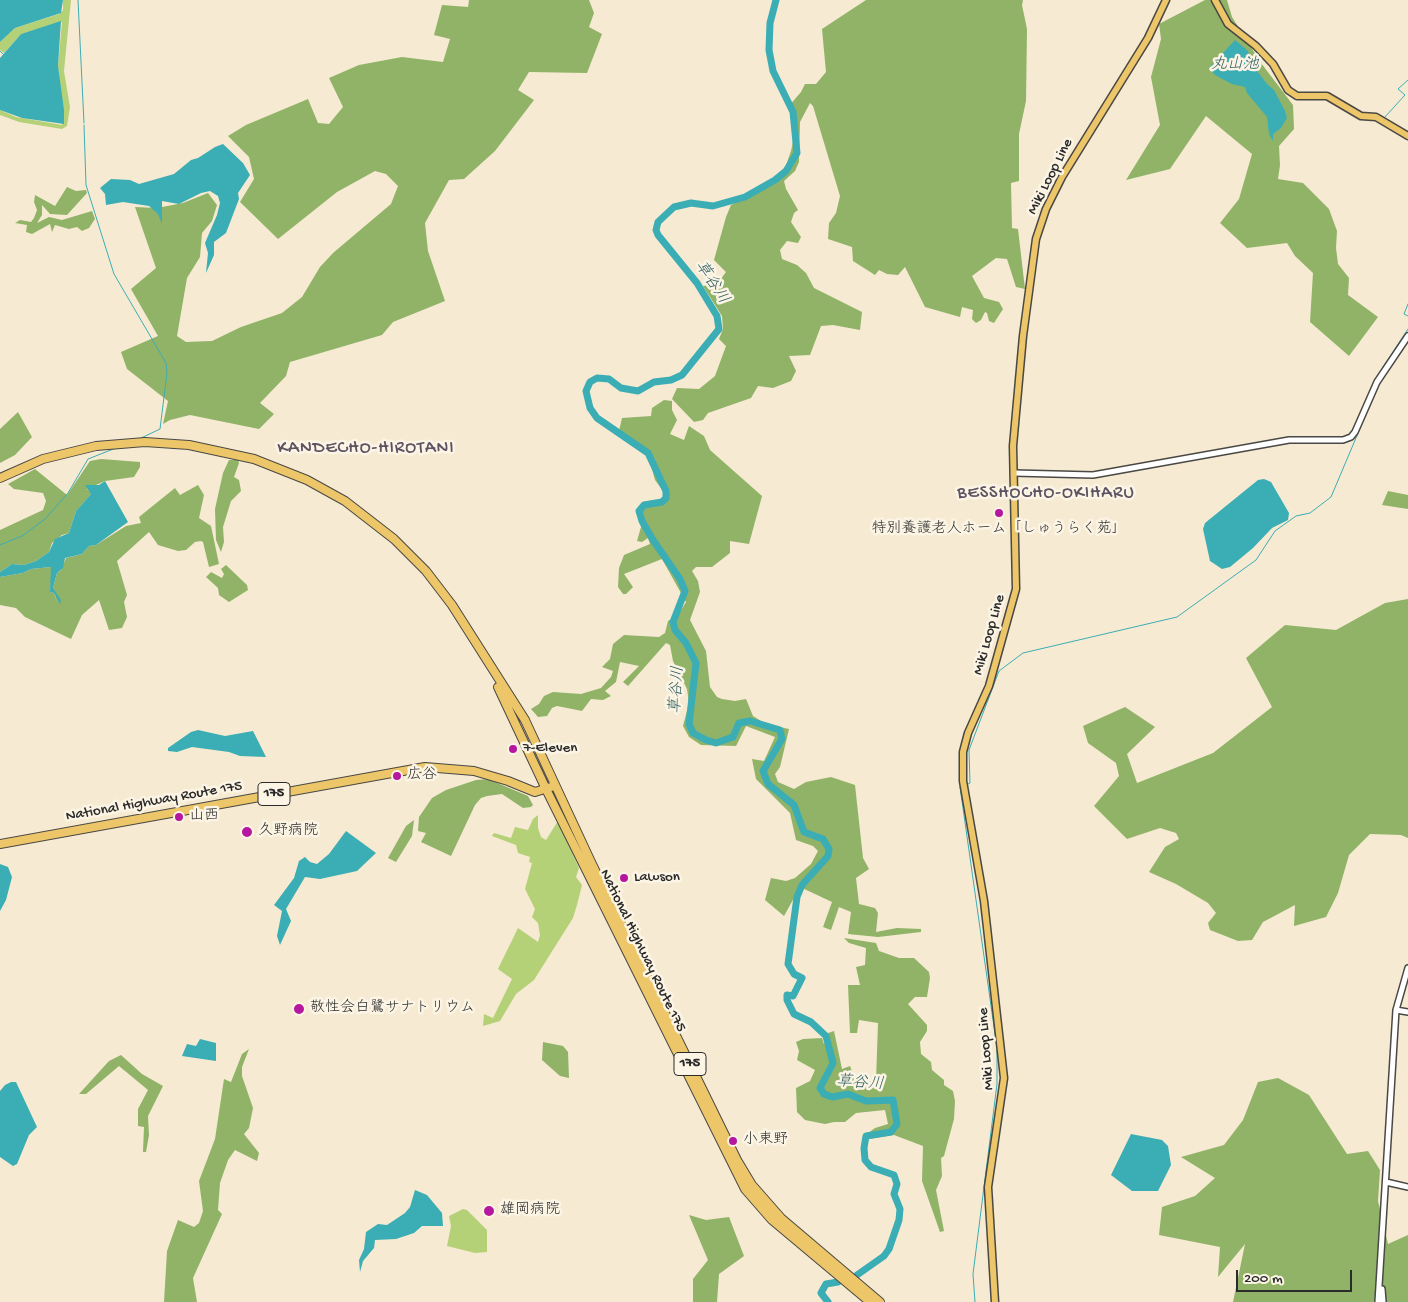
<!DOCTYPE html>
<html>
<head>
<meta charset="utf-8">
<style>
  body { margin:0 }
  #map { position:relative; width:1408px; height:1302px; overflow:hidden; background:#f6ead2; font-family:"Gochi Hand",sans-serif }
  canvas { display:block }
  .scale { position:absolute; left:1236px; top:1270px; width:116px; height:22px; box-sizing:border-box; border:2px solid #2b2b2b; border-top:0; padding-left:6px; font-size:15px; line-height:18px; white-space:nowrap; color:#2b2b2b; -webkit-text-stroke:4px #fcf5e5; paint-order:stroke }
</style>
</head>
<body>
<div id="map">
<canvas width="1408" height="1302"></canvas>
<div class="scale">200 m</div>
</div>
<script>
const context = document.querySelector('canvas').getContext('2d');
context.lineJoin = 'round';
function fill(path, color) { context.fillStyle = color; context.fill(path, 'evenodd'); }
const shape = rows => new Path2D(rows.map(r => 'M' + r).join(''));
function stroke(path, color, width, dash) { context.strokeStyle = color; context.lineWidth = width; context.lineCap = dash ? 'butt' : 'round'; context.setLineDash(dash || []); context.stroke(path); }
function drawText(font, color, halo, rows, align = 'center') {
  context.font = font + ' "Gochi Hand","Klee One",sans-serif'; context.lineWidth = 5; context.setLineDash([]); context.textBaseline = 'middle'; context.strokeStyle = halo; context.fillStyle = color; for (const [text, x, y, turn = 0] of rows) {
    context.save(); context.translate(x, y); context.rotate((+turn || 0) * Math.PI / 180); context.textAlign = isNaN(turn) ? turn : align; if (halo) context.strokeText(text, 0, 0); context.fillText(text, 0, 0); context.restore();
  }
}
fill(shape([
  [63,0,71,0,64,71,70,107,67,126,62,129,19,122,0,115,0,110,16,117,62,125,58,66,62,22,21,34,4,53,0,50,0,42,15,28,59,14,63,10],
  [538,815,538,828,541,837,546,840,558,821,579,868,576,877,582,885,577,905,573,918,534,980,516,994,500,1021,483,1026,484,1014,493,1018,512,979,498,969,518,928,538,942,540,935,538,923,532,917,535,909,525,889,532,863,529,862,530,857,518,853,516,845,492,836,494,833,511,838,515,827,528,830,533,819],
  [463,1209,467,1210,487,1230,487,1252,475,1253,447,1246,451,1226,449,1216]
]), '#b5d177');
fill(shape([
  [469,0,589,0,594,13,589,27,602,34,587,73,529,72,518,90,534,100,495,151,464,179,449,180,425,223,428,251,445,301,393,322,382,335,290,362,286,376,260,403,274,414,259,429,190,415,170,420,163,424,168,401,127,369,121,352,158,336,131,289,156,268,135,207,157,208,183,203,208,193,217,205,212,221,202,233,200,257,187,278,177,336,186,342,212,341,241,327,282,313,302,297,320,267,333,253,391,204,398,186,386,174,375,171,337,192,278,239,240,202,254,179,249,157,228,136,246,125,308,99,318,123,329,124,343,107,329,78,359,65,402,57,443,62,450,39,434,35,442,5,468,7],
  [866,0,1023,0,1022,5,1027,29,1026,101,1019,134,1019,181,1011,183,1012,228,1018,229,1025,289,1016,287,1007,259,996,258,972,276,984,298,999,302,1003,309,994,323,989,321,987,313,985,312,981,320,976,323,972,319,973,310,962,307,960,317,925,307,905,267,898,275,887,274,879,270,875,275,853,261,852,247,828,239,829,223,836,213,840,196,813,106,810,103,800,122,799,162,795,171,784,181,786,189,798,210,794,213,791,222,801,237,798,243,787,241,780,250,782,259,797,265,806,273,814,288,862,312,860,330,833,325,821,326,810,355,789,356,796,371,791,381,773,388,758,386,751,398,708,413,703,420,694,422,672,399,677,388,699,389,715,376,726,346,719,339,723,329,722,316,703,286,718,283,726,272,714,260,726,217,731,205,760,191,784,171,791,151,795,132,789,106,801,92,805,84,816,84,826,72,822,29],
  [1205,0,1227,0,1232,17,1261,63,1293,105,1294,129,1279,146,1280,165,1278,179,1303,183,1329,209,1337,231,1336,248,1338,264,1349,278,1348,295,1378,317,1349,356,1310,322,1313,273,1295,256,1287,243,1247,248,1220,223,1239,199,1252,154,1206,116,1170,169,1126,180,1160,125,1151,77,1161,39,1159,24],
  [67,187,76,191,86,190,87,193,67,215,50,214,42,205,42,215,37,223,49,217,62,220,92,211,95,219,89,228,82,231,77,227,69,229,55,225,52,232,50,224,32,234,26,232,27,225,15,223,20,220,31,222,34,218,37,210,34,202,35,195,55,206],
  [664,400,672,401,672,410,677,420,670,434,684,440,689,426,704,436,710,450,762,496,749,544,730,541,730,553,712,567,696,567,692,571,698,581,700,592,690,620,706,651,710,687,717,697,722,699,735,701,746,699,753,716,766,724,789,729,780,767,775,774,778,782,794,789,806,782,831,777,855,785,863,858,869,869,856,878,859,904,875,908,878,913,876,932,897,928,921,929,921,932,878,937,848,934,851,912,839,907,831,930,823,927,832,902,800,887,784,916,765,900,771,878,786,881,795,878,811,864,818,851,813,846,796,840,790,813,756,779,752,759,764,761,775,737,746,726,736,746,701,745,689,737,683,726,689,703,687,689,673,661,670,645,666,643,628,686,623,682,639,666,620,662,616,682,605,691,611,696,603,700,591,699,582,711,557,706,552,708,547,716,538,717,531,709,539,704,544,696,553,692,581,694,601,688,611,677,613,671,602,667,610,659,613,644,624,635,659,637,665,633,668,621,678,615,686,602,662,559,624,574,633,587,626,594,623,594,618,587,619,568,624,555,650,544,648,538,642,542,637,541,641,527,637,511,647,506,664,503,663,491,655,480,646,448,619,431,622,418,651,416,652,408],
  [18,412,32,437,15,455,0,463,0,429],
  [101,459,140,462,140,467,134,477,105,481,87,489,92,493,76,511,69,533,62,535,52,543,49,552,36,561,24,565,12,564,0,572,0,530,43,510,46,501,43,493,14,489,8,484,35,469,67,495,90,461],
  [229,460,238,460,239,463,234,477,239,480,241,491,231,501,223,527,224,542,221,552,216,540,215,509,223,473],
  [198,485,204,495,199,518,211,526,219,564,209,567,203,542,201,541,195,542,186,550,178,551,158,545,149,532,117,561,127,595,124,602,127,617,122,628,109,630,99,600,82,615,71,639,25,617,16,608,0,605,0,577,23,573,31,569,51,567,52,572,50,592,54,593,57,602,53,588,57,573,61,570,66,558,82,554,89,546,96,545,126,526,141,523,139,517,175,488,180,495],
  [1388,491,1408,495,1408,509,1382,505],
  [226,565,247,585,248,590,229,602,219,595,218,588,206,577,211,572,222,578,224,574,221,569],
  [1408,599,1408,838,1401,835,1370,834,1349,855,1338,893,1326,917,1294,926,1295,905,1263,922,1252,940,1238,941,1210,930,1208,923,1216,913,1208,903,1176,884,1149,872,1165,847,1179,839,1176,833,1160,828,1127,839,1094,806,1119,776,1116,763,1088,743,1083,726,1125,707,1155,727,1127,754,1137,783,1213,753,1272,707,1246,658,1285,625,1336,630,1385,603],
  [488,779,528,796,533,805,531,807,523,808,502,794,487,796,481,798,475,805,451,856,421,842,426,833,418,831,419,817,432,798,446,790,476,780],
  [414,820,412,836,396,862,388,858,406,826],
  [844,938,876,943,879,951,899,958,914,958,929,972,930,978,927,997,915,997,908,1004,927,1025,927,1031,920,1042,921,1054,931,1062,932,1070,944,1080,944,1085,953,1091,955,1101,954,1119,944,1156,941,1158,942,1176,936,1190,944,1231,940,1232,922,1181,923,1146,894,1135,863,1140,864,1136,875,1128,888,1124,885,1110,856,1113,845,1122,834,1122,825,1124,805,1120,797,1112,796,1088,810,1081,815,1070,797,1060,799,1051,796,1042,803,1039,822,1038,824,1044,831,1042,828,1033,834,1031,842,1069,850,1066,854,1077,867,1082,876,1081,878,1023,859,1020,857,1033,850,1033,848,985,860,985,856,967,865,965,866,948,849,943],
  [543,1042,563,1046,568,1052,569,1078,560,1076,542,1060],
  [249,1049,242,1067,242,1076,253,1108,249,1128,244,1134,259,1153,257,1161,235,1150,228,1160,220,1183,218,1210,222,1214,193,1278,197,1302,164,1302,167,1251,178,1220,194,1227,199,1223,203,1211,199,1181,215,1139,224,1079,231,1082,242,1054],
  [121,1055,142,1074,163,1086,148,1116,149,1135,146,1152,143,1152,144,1127,138,1126,138,1109,148,1090,119,1066,86,1094,79,1094,109,1061],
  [1278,1078,1309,1095,1347,1154,1368,1151,1380,1170,1378,1201,1388,1244,1408,1235,1408,1302,1233,1302,1245,1244,1218,1277,1220,1247,1159,1235,1162,1207,1195,1196,1215,1178,1181,1157,1224,1145,1243,1120,1258,1082],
  [689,1215,706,1220,729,1217,744,1256,719,1274,717,1302,693,1302,693,1279,708,1260]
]), '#90b368');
fill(shape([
  [0,0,63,0,61,13,15,28,0,42],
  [61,21,58,66,64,110,64,124,22,118,0,110,0,58,21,34],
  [1235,40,1248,51,1254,67,1267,84,1274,90,1285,111,1287,118,1281,128,1273,134,1273,141,1269,134,1267,117,1247,93,1245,87,1232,84,1215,75,1209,68],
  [223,144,243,163,250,175,238,193,239,199,226,233,214,242,214,255,206,273,208,253,205,243,217,215,220,203,218,196,210,191,201,193,179,204,162,201,162,224,158,214,149,206,123,202,106,205,105,194,100,188,111,179,130,180,139,184,174,174,191,160,198,158,215,147],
  [1264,479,1271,482,1289,513,1288,520,1272,528,1253,548,1230,567,1222,569,1210,561,1203,529,1205,523,1258,480],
  [105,481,128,522,96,545,89,546,82,554,65,558,63,568,57,573,53,588,61,600,60,604,54,593,50,592,51,567,31,569,23,573,0,577,0,572,12,564,24,565,36,561,49,552,55,539,69,533,76,511,91,494,85,485,99,485],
  [198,730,225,736,253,731,266,757,240,756,229,752,192,747,177,752,168,751,168,748,191,732],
  [346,831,376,853,357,871,320,879,305,877,286,909,291,921,280,945,277,936,282,911,274,905,294,878,299,861,305,857,310,862,317,864,329,854],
  [0,864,8,867,12,877,6,900,0,911],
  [200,1039,216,1043,216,1061,182,1056,187,1044,196,1046],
  [11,1082,16,1082,37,1127,29,1135,17,1164,13,1166,0,1157,0,1091,5,1085],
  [1131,1134,1162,1140,1168,1146,1171,1165,1158,1191,1132,1191,1111,1175],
  [415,1190,427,1195,442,1213,443,1226,422,1226,414,1233,396,1239,375,1240,374,1248,363,1261,360,1272,359,1260,364,1249,366,1232,378,1224,387,1225,405,1213,410,1207]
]), '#3badb4');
stroke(shape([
  [78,0,84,123],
  [0,51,4,55],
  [1384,118,1405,95,1398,89,1408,80],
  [84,125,86,185,114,274,166,363,167,373,160,429,139,439],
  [1408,304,1404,314,1408,316],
  [1383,367,1408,329],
  [0,545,22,536,45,519,68,493,88,459,116,448],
  [966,785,970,783,969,750,999,671,1023,653,1177,617,1256,560,1275,531,1296,516,1310,513,1331,497,1378,386],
  [960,787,997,1048,997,1084,973,1274,975,1302]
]), '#3badb4', 1);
stroke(shape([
  [776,0,770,23,769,50,773,71,793,112,797,153,786,171,775,180,745,197,713,206,691,203,674,207,658,222,656,230,658,235,697,283,717,316,719,329,682,375,671,380,654,382,638,391,621,388,609,379,597,378,590,382,586,391,590,408,597,418,648,453,666,491,666,498,662,502,644,505,639,511,642,521,653,540,680,579,685,591,673,622,675,630,686,643,696,663,689,724,693,733,706,740,716,743,733,737,739,723,750,721,780,730,782,739,763,771,768,784,794,805,804,832,823,839,829,849,828,856,802,885,797,897,788,964,794,974,802,978,793,996,787,995,787,1000,794,1014,811,1022,826,1036,833,1063,820,1088,824,1094,832,1097,848,1094,866,1101,893,1100,897,1124,891,1132,866,1136,864,1148,865,1160,871,1167,894,1175,897,1184,894,1194,900,1209,899,1220,889,1249,884,1256,857,1275],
  [828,1302,821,1293,826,1284,838,1282]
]), '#3badb4', 7);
const minor = shape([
  [1014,473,1093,475,1289,440,1343,440,1351,437,1355,432,1377,382,1408,336],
  [1396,1010,1408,1012],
  [1386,1182,1408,1187],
  [1382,1289,1383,1302],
  [1378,1302,1396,1010,1408,968]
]);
const major = shape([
  [1215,0,1228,24,1256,46,1273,64,1288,90,1297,96,1327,96,1361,116,1376,117,1408,136],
  [995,1302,988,1187,1004,1078,984,901,963,781,963,752,968,733,989,686,1016,589,1013,446,1023,336,1036,239,1046,209,1062,177,1148,38,1166,0]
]);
const highway = shape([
  [0,478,43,459,96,446,145,442,189,445,254,459,307,480,345,501,394,539,426,571,452,605,525,720,591,862,737,1160,752,1185,781,1218,880,1302],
  [498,687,546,789,745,1189,772,1220,870,1302],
  [0,844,425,767,474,771,508,781,535,792,551,787]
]);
stroke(minor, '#494844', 8);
stroke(major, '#494844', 9);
stroke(highway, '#494844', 10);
stroke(minor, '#fff', 5);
stroke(major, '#ecc669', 6);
stroke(highway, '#ecc669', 8);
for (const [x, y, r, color] of [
  [999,513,5,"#b5179e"],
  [513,749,5,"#b5179e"],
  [397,776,5,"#b5179e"],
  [179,817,5,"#b5179e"],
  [247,832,6,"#b5179e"],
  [624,878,5,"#b5179e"],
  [299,1009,6,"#b5179e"],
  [733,1141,5,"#b5179e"],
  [489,1211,6,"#b5179e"]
]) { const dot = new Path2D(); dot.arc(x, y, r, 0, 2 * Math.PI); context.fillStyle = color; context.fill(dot); stroke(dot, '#fcf5e5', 2); }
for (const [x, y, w] of [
  [274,794,32],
  [690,1064,32]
]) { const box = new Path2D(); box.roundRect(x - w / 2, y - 11.5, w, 23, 4); context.fillStyle = '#fcf5e5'; context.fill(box); stroke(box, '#2b2b2b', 1); }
drawText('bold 14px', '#2b2b2b', null, [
  ["175",274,794],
  ["175",690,1064]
]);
drawText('15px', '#2b2b2b', '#fcf5e5', [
  ["Miki Loop Line",1051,177,-63],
  ["Miki Loop Line",990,635,-74],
  ["National Highway Route 175",154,802,-10],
  ["National Highway Route 175",642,951,64],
  ["Miki Loop Line",987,1049,-94]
]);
drawText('15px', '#2b2b2b', '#fcf5e5', [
  ["特別養護老人ホーム「しゅうらく苑」",999,530,"center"],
  ["7-Eleven",523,749],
  ["広谷",407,776],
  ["山西",189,817],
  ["久野病院",258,832],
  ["Lawson",634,878],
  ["敬性会白鷺サナトリウム",310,1009],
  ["小束野",743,1141],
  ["雄岡病院",500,1211]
], 'left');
drawText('italic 16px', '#315f62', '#fcf5e5', [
  ["丸山池",1235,66],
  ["草谷川",711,283,57],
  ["草谷川",678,690,-86],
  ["草谷川",860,1084,4]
]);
context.letterSpacing = '1px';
drawText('18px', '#5e5362', '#fcf5e5', [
  ["KANDECHO-HIROTANI",366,449],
  ["BESSHOCHO-OKIHARU",1046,494]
]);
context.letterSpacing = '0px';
</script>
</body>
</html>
